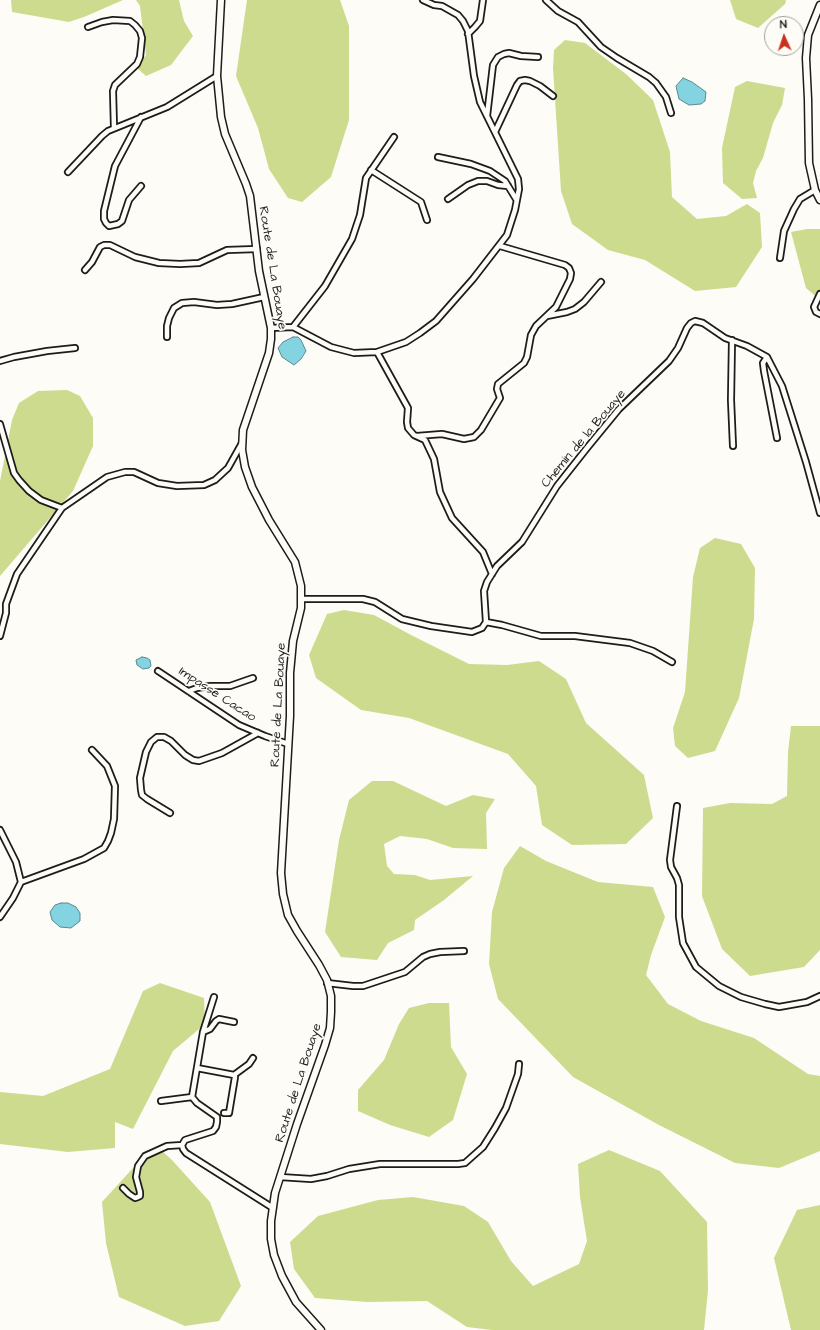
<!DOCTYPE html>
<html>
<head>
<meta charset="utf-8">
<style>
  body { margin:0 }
  #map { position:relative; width:820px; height:1330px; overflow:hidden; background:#fdfcf7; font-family:"Architects Daughter",sans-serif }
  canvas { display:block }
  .north { position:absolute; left:764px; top:16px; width:40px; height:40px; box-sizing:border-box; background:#fdfcf7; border:1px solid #a3a29f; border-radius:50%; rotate:357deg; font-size:11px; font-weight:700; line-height:16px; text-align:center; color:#1c1c1c }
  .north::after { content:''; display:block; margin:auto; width:14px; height:18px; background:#c8321e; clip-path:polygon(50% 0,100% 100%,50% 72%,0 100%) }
</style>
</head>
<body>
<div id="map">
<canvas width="820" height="1330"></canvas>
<div class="north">N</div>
</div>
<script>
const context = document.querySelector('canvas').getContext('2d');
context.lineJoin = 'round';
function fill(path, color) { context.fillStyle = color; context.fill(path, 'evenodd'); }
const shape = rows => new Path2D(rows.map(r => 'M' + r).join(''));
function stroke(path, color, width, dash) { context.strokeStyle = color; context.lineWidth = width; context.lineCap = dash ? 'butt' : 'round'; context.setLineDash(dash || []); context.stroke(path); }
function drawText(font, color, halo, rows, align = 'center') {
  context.font = font + ' "Architects Daughter",sans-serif'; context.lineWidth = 3.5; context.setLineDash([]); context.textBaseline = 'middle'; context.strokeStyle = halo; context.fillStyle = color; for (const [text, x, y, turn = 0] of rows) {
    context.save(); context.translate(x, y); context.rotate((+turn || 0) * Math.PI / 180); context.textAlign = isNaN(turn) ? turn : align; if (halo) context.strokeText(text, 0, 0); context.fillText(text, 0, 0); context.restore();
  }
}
fill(shape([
  [11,0,123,0,84,17,69,22,12,12],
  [136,0,179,0,184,21,193,36,171,65,146,76,137,68,146,55,140,6],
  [247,0,340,0,349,26,349,120,331,177,302,202,288,198,269,169,258,128,236,76],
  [730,0,786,0,785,4,758,28,736,19],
  [565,40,585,43,626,74,653,100,670,152,672,197,697,219,726,216,747,204,760,213,762,247,736,287,695,291,645,260,608,250,572,224,561,191,553,68,554,50],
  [747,81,785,88,782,105,773,123,763,158,756,171,753,183,757,198,742,199,723,183,722,148,735,87],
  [807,229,820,229,820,300,806,288,791,232],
  [67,390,80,396,93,418,93,446,73,491,0,576,0,481,12,420,19,403,38,391],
  [715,538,741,544,755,568,754,619,739,698,715,751,688,758,675,746,673,728,685,692,693,577,700,548],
  [344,610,374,615,413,636,469,664,507,665,539,661,566,679,586,723,644,775,653,818,626,844,572,845,542,825,536,786,508,754,409,718,361,710,316,678,309,655,327,614],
  [791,726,820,726,820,950,804,967,750,976,722,949,702,896,703,808,730,803,772,804,787,796,788,752],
  [372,781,393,781,446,806,473,795,495,799,486,813,487,849,453,848,427,839,400,836,384,844,387,866,394,874,415,875,430,880,473,876,444,900,415,920,414,930,388,943,377,960,341,957,325,932,339,840,349,800],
  [520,846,546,861,598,882,653,887,665,917,651,955,646,975,668,1004,701,1021,754,1038,808,1074,820,1076,820,1151,779,1168,735,1163,659,1125,573,1077,498,999,489,964,492,912,504,868],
  [160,983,204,998,205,1024,173,1051,133,1129,115,1122,115,1148,68,1152,0,1144,0,1092,43,1096,110,1069,143,991],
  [429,1003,449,1003,451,1047,467,1074,453,1120,429,1137,390,1125,358,1111,358,1090,384,1060,399,1024,409,1008],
  [160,1149,172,1160,210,1202,241,1286,219,1321,185,1326,119,1297,106,1243,102,1202,133,1168],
  [609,1150,660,1171,707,1222,708,1290,704,1330,492,1330,467,1327,427,1301,367,1302,315,1298,294,1269,290,1242,318,1216,378,1200,413,1197,464,1206,488,1222,511,1261,533,1286,579,1264,587,1241,580,1197,578,1164],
  [820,1205,820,1330,791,1330,774,1258,797,1210]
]), '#cddb8f');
const water = shape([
  [683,78,692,82,706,92,705,101,701,104,689,105,679,99,676,86,683,78],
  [293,337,298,337,301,340,306,351,301,359,294,365,282,357,278,348,283,342,293,337],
  [142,657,147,658,150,660,151,666,149,668,143,669,137,665,136,660,142,657],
  [61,903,68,903,76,907,80,913,80,921,71,928,60,927,52,920,50,912,55,905,61,903]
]);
fill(water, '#83d3e0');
stroke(water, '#5a8a92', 1);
const street = shape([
  [546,0,558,11,578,22,601,47,617,58,649,77,656,83,666,97,671,113],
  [88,27,102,22,113,20,130,21,135,25,140,31,142,38,140,57,137,64,115,85,113,91,114,128],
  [468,34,475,27,480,21,483,0],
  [487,116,493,65,498,57,504,54,509,53,521,56,538,57],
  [141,117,115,166,104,211,104,219,106,223,109,226,118,224,122,221,129,200,141,186],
  [495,132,517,85,520,81,525,80,530,81,540,86,553,96],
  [438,157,471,164,490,171,505,181,516,199],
  [371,170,421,202,427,220],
  [68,172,102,136,108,131,167,107,217,76],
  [448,199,468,185,478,181,487,181,498,185,508,186],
  [780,258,784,231,794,209,800,199,815,190],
  [85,270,92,262,100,247,104,245,110,245,135,257,159,263,180,264,199,263,227,250,257,249],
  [820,294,814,307,816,312,820,314],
  [547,316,567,312,575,309,584,302,601,282],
  [293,327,325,286,352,239,360,215,366,178,394,137],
  [271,328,293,327,331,347,354,353,377,352,406,342,420,333,436,321,473,279,507,235,515,210,519,189,518,179,480,102,474,76,468,31,463,21,458,15,442,6,434,5,423,0],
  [167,337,167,326,169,318,174,308,182,303,194,302,217,305,232,304,264,297],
  [732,340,731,400,733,446],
  [377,352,408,408,407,422,408,428,414,435,425,440,434,459,440,492,452,518,483,552,492,574],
  [767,357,763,363,764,371,777,438],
  [0,361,14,357,47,351,75,348],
  [0,424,14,473,19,480,29,491,41,500,62,508],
  [417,436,442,434,464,439,474,437,481,430,500,398,497,389,498,384,524,363,527,357,531,335,536,326,556,307,570,279,571,273,569,268,565,265,500,246],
  [301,599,363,599,375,602,402,619,431,626,472,632,482,628,486,622,484,591,487,582,497,566,522,542,557,486,587,448,619,409,669,361,678,348,687,328,691,323,695,321,703,323,725,338,747,346,767,357,782,386,806,462,820,513],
  [486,622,502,625,541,636,575,636,630,643,653,651,672,662],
  [0,636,6,613,6,604,17,574,62,508,107,477,125,472,134,472,158,483,177,486,204,485,215,480,228,468,242,443],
  [158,671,239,725,265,736,288,744],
  [189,691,197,688,210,686,230,686,253,678],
  [677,806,670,860,671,867,677,878,679,885,679,917,683,943,696,967,719,986,741,997,765,1004,779,1007,807,1002,820,996],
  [170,813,147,799,142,795,141,790,140,778,146,752,151,742,157,737,164,737,171,741,185,755,193,760,199,761,222,753,258,733],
  [0,830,16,862,21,882,13,898,0,917],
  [21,882,84,859,104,848,108,841,111,833,114,819,115,786,107,766,92,750],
  [327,983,353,986,363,986,405,972,423,957,430,954,440,952,464,951],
  [214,997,203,1032,192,1097,197,1103,217,1117,217,1122,216,1127,213,1131,185,1140,182,1145,183,1149,186,1153,273,1208],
  [203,1032,210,1029,216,1021,219,1019,234,1022],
  [197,1068,234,1075,235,1077,229,1113,224,1113],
  [234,1075,249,1064,253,1058],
  [161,1101,192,1097],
  [280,1177,311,1179,327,1176,349,1169,380,1164,458,1164,465,1163,483,1147,495,1128,506,1108,518,1074,519,1064],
  [123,1188,129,1194,135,1198,138,1197,140,1196,140,1192,136,1177,138,1166,145,1156,167,1146,182,1145]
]);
const secondary = shape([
  [221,0,217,76,221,117,225,134,246,184,250,196,259,271,271,328,271,339,269,353,243,430,242,450,245,467,252,487,269,520,295,562,301,586,301,608,293,641,290,673,290,716,281,873,283,894,288,915,297,931,319,965,327,980,331,996,331,1012,330,1028,325,1045,297,1124,275,1193,271,1221,271,1239,274,1255,282,1276,296,1302,321,1330],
  [820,5,808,35,806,58,808,99,809,163,815,190,820,200]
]);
stroke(street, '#1c1c1c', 8);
stroke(secondary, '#1c1c1c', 9);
stroke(street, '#fdfcf7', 4.5);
stroke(secondary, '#fdfcf7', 6);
drawText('13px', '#1c1c1c', '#fdfcf7', [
  ["Route de La Bouaye",272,268,81],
  ["Chemin de la Bouaye",584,439,-50],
  ["Impasse Cacao",217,695,33],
  ["Route de La Bouaye",279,705,-87],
  ["Route de La Bouaye",299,1083,-72]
]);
</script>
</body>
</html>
